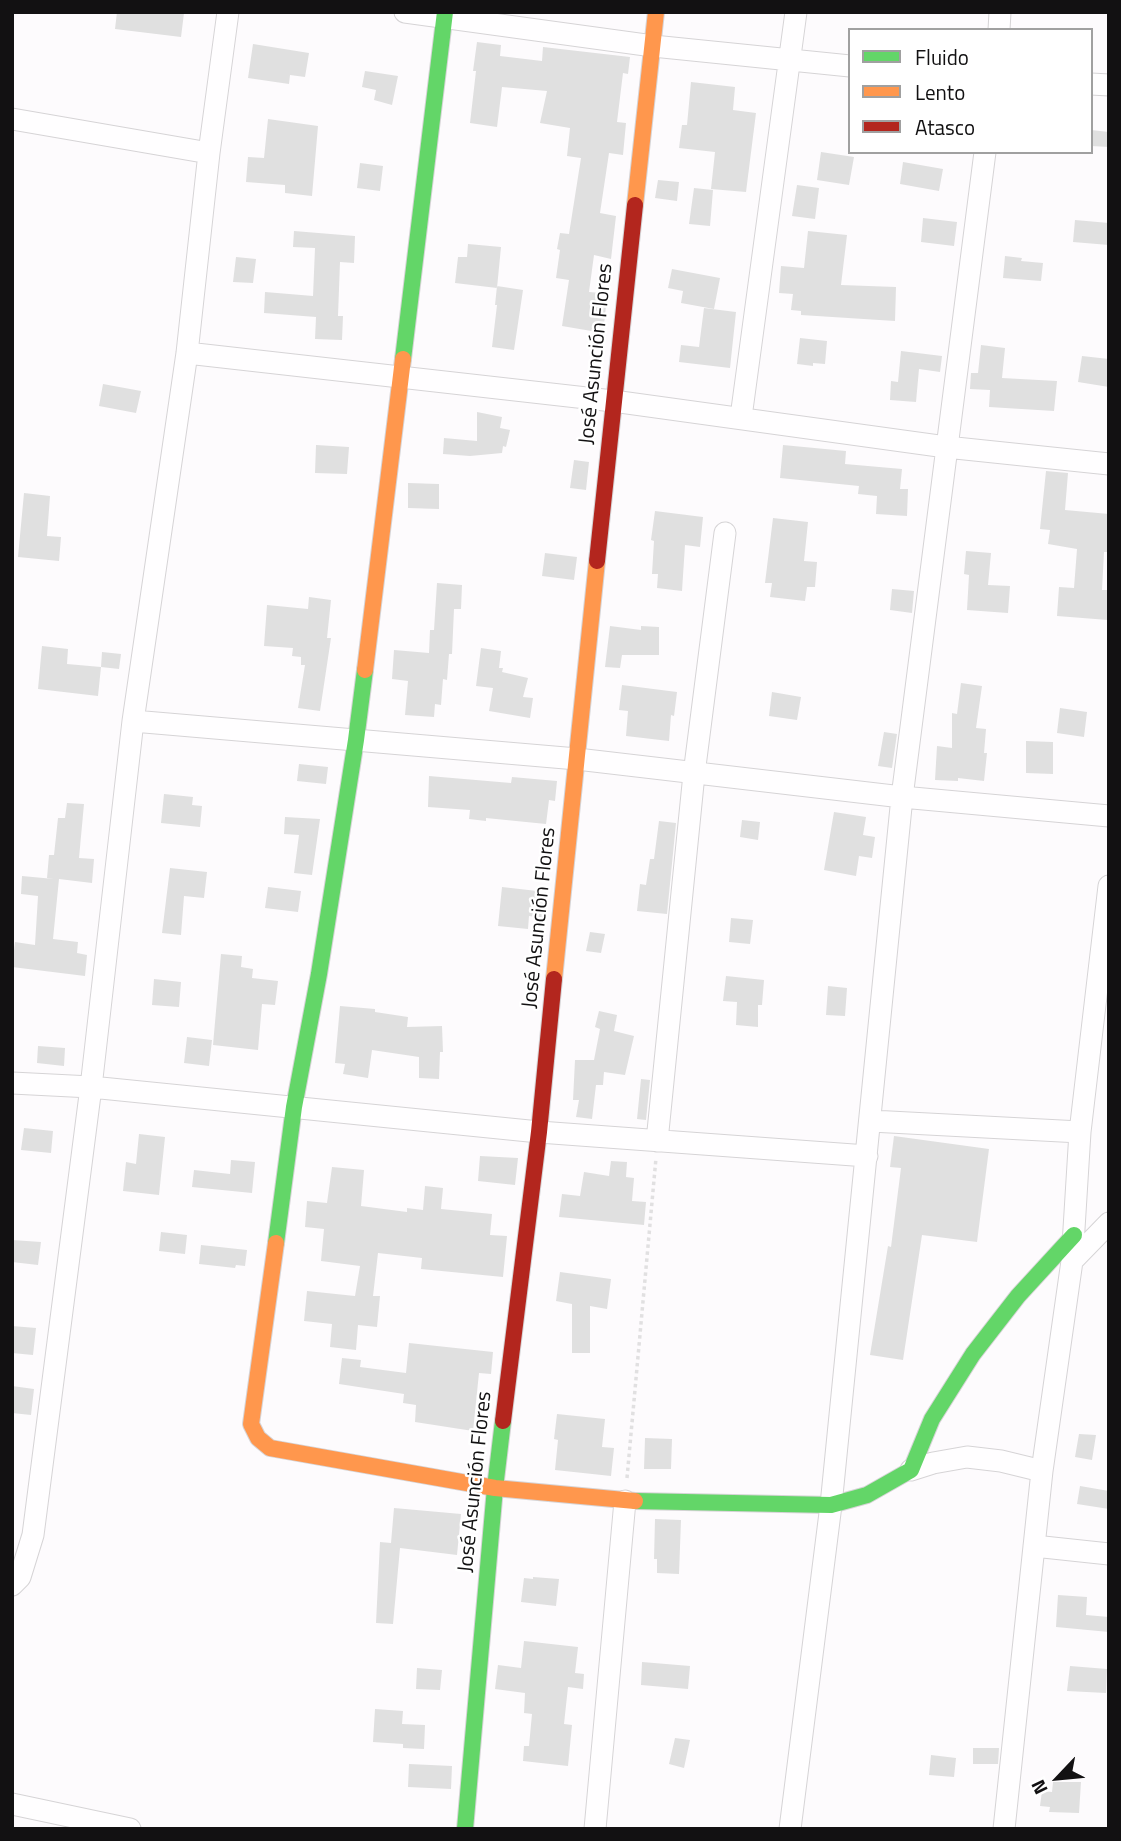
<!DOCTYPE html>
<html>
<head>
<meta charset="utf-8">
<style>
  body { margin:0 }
  #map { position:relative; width:1121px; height:1841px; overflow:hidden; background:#fdfbfd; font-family:"Titillium Web",sans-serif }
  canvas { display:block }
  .frame { position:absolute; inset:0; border:14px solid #121112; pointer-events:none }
  .legend { position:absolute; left:848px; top:28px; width:245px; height:126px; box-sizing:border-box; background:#fff; border:2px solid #a0a0a0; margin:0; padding:9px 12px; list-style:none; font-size:21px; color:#121112 }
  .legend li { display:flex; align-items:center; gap:14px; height:35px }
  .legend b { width:35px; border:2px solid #a0a0a0 }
  .north { position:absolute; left:1023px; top:1743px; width:70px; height:70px; -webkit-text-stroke:5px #fff; paint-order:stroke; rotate:244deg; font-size:19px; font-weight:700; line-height:28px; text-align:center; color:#121112 }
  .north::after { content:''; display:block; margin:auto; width:24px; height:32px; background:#121112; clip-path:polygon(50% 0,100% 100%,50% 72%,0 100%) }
</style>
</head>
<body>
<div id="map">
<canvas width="1121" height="1841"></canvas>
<div class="frame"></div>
<ul class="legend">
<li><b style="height:9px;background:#63d668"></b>Fluido</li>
<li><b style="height:9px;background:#ff974d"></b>Lento</li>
<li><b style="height:9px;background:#b3261e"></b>Atasco</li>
</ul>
<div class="north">N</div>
</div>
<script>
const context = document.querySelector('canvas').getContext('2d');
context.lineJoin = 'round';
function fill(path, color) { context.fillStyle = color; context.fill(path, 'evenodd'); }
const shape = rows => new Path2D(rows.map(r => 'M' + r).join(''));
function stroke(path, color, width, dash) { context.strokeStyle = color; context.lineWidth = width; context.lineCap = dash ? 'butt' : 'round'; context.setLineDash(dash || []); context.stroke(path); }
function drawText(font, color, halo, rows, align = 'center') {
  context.font = font + ' "Titillium Web",sans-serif'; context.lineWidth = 5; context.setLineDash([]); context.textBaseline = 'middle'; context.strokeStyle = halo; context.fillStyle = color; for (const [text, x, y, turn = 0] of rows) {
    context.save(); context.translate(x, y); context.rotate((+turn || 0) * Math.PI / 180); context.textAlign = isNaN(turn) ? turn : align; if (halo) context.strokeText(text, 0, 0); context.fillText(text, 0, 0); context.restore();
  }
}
fill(shape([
  [117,12,184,13,181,37,115,29],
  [477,42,501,45,500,56,542,61,543,47,630,57,628,74,623,73,617,122,626,123,623,155,609,153,600,213,616,216,611,259,594,255,589,292,601,293,599,306,606,306,603,333,562,326,569,280,556,278,560,250,557,249,560,233,569,234,581,158,567,156,570,128,540,123,547,91,502,87,497,127,470,123,476,71,473,71],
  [253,44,309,53,305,77,290,75,289,84,248,78],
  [365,71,398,76,392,105,374,100,376,90,362,87],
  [691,82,735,87,733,110,756,113,746,192,711,189,715,152,679,148,682,125,687,125],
  [268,119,318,126,312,196,285,193,285,185,246,182,248,157,264,158],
  [1091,130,1109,132,1109,147,1091,146],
  [821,152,854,157,849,185,817,180],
  [903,162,943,169,939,191,900,184],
  [360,163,383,166,380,191,357,188],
  [658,180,679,182,677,201,655,198],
  [797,185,819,188,815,219,792,216],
  [694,188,713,190,710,226,689,224],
  [923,218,957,222,954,246,921,242],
  [1075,220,1109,223,1109,245,1073,242],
  [294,231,355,236,354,263,340,262,338,316,343,316,342,340,315,339,316,317,264,313,265,292,313,296,315,248,293,247],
  [808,231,847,235,841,285,896,287,895,321,801,315,801,311,791,310,793,294,779,293,781,266,804,268],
  [468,244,501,247,497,288,455,283,458,257,467,257],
  [1005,256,1022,258,1021,261,1043,263,1041,281,1003,278],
  [236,257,256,259,253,283,233,282],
  [672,269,720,278,714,309,681,303,683,291,668,288],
  [497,286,523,290,514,350,492,347,497,305,495,305],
  [704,308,736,312,730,368,679,362,681,345,699,347],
  [800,338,827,341,825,364,813,363,813,366,797,364],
  [981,345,1005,348,1002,378,1057,381,1054,411,989,407,990,390,970,389,971,373,978,373],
  [901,351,942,356,940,372,919,369,916,402,890,400,891,381,898,382],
  [1082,356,1109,359,1109,387,1078,382],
  [103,384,141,391,136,413,99,406],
  [477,412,502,417,500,428,510,430,506,447,503,446,502,453,470,456,443,454,444,438,477,441],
  [316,445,349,447,347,474,315,473],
  [783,445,846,451,845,464,902,469,900,489,908,489,907,516,876,514,877,496,858,494,859,486,780,478],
  [574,460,589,462,586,490,570,488],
  [1046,471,1068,473,1065,510,1109,514,1109,552,1104,552,1102,590,1109,590,1108,620,1057,616,1059,587,1074,588,1077,549,1048,544,1050,530,1040,529],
  [408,483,439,484,439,509,408,508],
  [24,493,50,496,47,536,61,537,59,561,18,557],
  [655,511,703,517,700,547,685,545,682,591,657,588,658,574,652,574,654,541,651,540],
  [773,518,808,522,804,561,817,562,815,587,807,587,805,601,770,597,772,583,765,583],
  [966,551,991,553,988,585,1010,586,1008,613,967,610,969,575,964,574],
  [545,553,577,557,574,580,542,576],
  [437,583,462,585,461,609,454,609,452,654,449,654,447,680,443,679,441,705,435,704,434,717,405,715,408,681,392,679,394,650,429,653,430,630,434,630],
  [892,589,914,591,912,613,890,610],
  [309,597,331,600,327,638,331,638,320,711,298,708,305,665,301,665,301,657,292,656,293,648,264,646,267,605,308,609],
  [610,626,641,630,641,626,659,627,659,655,622,655,620,668,605,667],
  [42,646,68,649,67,664,101,667,98,696,38,689],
  [481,648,501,651,499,668,503,668,502,672,528,678,523,697,533,698,530,718,489,711,493,688,476,686],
  [102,652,121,654,119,669,101,667],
  [961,683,982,686,976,728,986,729,984,753,987,753,984,781,958,778,958,781,935,780,937,746,952,748,952,713,957,714],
  [622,685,677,692,674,716,671,715,669,741,626,736,628,711,619,710],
  [772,692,801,697,797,720,769,716],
  [1060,708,1087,712,1084,737,1057,733],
  [884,732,897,734,892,768,878,766],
  [1026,741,1053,742,1053,774,1026,773],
  [299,764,328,767,326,784,297,781],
  [429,776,511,783,512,777,557,781,555,801,549,800,546,824,486,818,486,821,469,819,470,810,428,807],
  [164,794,193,797,192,805,202,806,200,827,161,823],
  [67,803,84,804,79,858,94,859,92,883,59,879,53,939,78,942,77,953,87,955,85,976,12,967,15,942,35,945,38,896,21,894,22,876,54,879,47,878,49,855,54,855,58,818,65,818],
  [834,812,866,817,863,835,875,837,872,858,859,856,856,876,824,870],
  [285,817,320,819,312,875,294,873,299,835,284,834],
  [742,820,760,822,758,840,740,837],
  [659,821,676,823,667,914,637,911,640,884,646,885,650,859,654,859],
  [170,868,207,872,204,898,184,896,181,935,162,933],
  [268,887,301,891,298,912,265,908],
  [502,887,546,892,543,918,529,916,528,929,498,926],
  [731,918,753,920,750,944,729,942],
  [590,932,605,934,601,953,586,951],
  [221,954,242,956,241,967,253,969,252,978,278,981,275,1005,262,1004,258,1050,213,1045],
  [726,976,764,980,762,1005,758,1005,758,1027,736,1025,737,1002,723,1001],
  [154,979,181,982,179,1007,152,1005],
  [828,986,847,988,845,1016,826,1015],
  [340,1006,375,1009,375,1012,408,1017,407,1027,442,1026,443,1052,440,1052,439,1079,419,1078,419,1057,372,1050,368,1078,343,1074,345,1064,335,1063],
  [599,1011,617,1015,614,1031,634,1036,625,1075,604,1072,603,1085,596,1085,592,1119,576,1117,579,1100,573,1100,575,1060,594,1060,600,1029,595,1027],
  [187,1037,212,1040,209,1066,184,1063],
  [38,1046,65,1048,64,1066,37,1063],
  [641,1079,650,1080,646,1120,637,1119],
  [24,1128,53,1131,51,1153,21,1150],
  [139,1134,165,1137,159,1195,123,1191,126,1162,136,1164],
  [894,1136,989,1149,977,1242,922,1235,903,1360,870,1355,888,1246,891,1247,901,1168,890,1167],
  [480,1156,518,1158,515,1185,478,1181],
  [231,1160,255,1162,252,1193,192,1187,194,1170,230,1174],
  [611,1161,627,1162,626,1177,634,1178,632,1201,646,1202,644,1225,559,1217,562,1194,580,1196,584,1172,609,1176],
  [332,1167,364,1170,361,1206,407,1212,407,1208,423,1210,425,1186,443,1188,441,1209,492,1214,490,1235,507,1236,503,1277,421,1269,422,1258,378,1253,373,1296,380,1296,377,1327,358,1325,356,1350,330,1347,332,1324,304,1321,307,1291,355,1296,360,1266,321,1261,324,1229,305,1227,307,1201,327,1203],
  [161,1232,187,1235,185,1254,159,1251],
  [12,1240,41,1242,38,1265,12,1262],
  [201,1245,247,1250,245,1266,236,1265,235,1268,199,1264],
  [560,1272,611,1279,607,1309,590,1306,590,1353,572,1353,572,1304,556,1301],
  [12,1326,36,1328,33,1355,12,1353],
  [409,1343,493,1352,491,1374,479,1373,473,1431,415,1422,416,1405,403,1403,404,1394,339,1384,342,1358,361,1360,360,1367,406,1373],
  [12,1386,34,1389,31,1415,12,1413],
  [557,1414,605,1419,602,1447,614,1448,611,1476,555,1470,558,1440,554,1439],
  [1079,1434,1096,1435,1092,1460,1075,1457],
  [645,1438,672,1439,671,1469,644,1469],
  [1080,1486,1109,1491,1109,1509,1077,1504],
  [394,1508,461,1514,457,1555,400,1548,393,1624,376,1623,380,1542,391,1543],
  [655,1519,681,1520,679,1574,657,1573,657,1559,654,1559],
  [533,1577,559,1579,556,1606,521,1602,524,1578,533,1579],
  [1058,1595,1087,1597,1086,1615,1109,1617,1109,1632,1056,1627],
  [524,1641,578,1647,575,1673,584,1674,583,1689,568,1687,564,1724,572,1725,568,1766,523,1761,524,1746,529,1746,532,1714,524,1713,525,1693,495,1689,498,1665,521,1668],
  [642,1662,690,1666,688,1689,641,1685],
  [1070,1666,1107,1669,1106,1693,1067,1691],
  [417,1668,442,1670,440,1690,416,1689],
  [375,1709,403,1711,402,1724,425,1725,424,1749,403,1748,403,1744,373,1742],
  [675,1738,690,1740,684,1768,669,1764],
  [973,1748,999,1748,998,1764,973,1764],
  [931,1755,956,1758,954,1777,929,1775],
  [409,1764,452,1766,451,1789,408,1787],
  [1053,1782,1081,1782,1079,1813,1049,1812,1050,1807,1040,1806,1042,1791,1052,1792]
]), '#e0e0e0');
const street = shape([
  [228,12,209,153,187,353,133,721,91,1087,539,1132,867,1156],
  [405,12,653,46,850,66],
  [999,30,1000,12],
  [1091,84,1109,85],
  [12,119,209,153],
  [187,353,613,401,946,447,1109,464],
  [741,417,796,12],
  [133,721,577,759,902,797,1109,816],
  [12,1083,91,1087,33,1535,20,1577,12,1585],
  [871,1121,1080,1132],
  [657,1141,694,774,725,533],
  [1072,1261,1109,1223],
  [911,1470,933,1463,967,1457,1001,1461,1042,1471],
  [1034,1546,1109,1554],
  [12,1804,130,1829],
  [595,1829,625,1501],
  [790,1829,831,1505,902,797,985,152],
  [1004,1829,1042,1471,1072,1261,1080,1132,1109,886]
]);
const fast = shape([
  [403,359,445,12],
  [276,1243,294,1107,319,974,356,740,365,670],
  [635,1501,831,1505,867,1495,911,1470,932,1419,973,1354,1018,1296,1074,1235],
  [465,1829,495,1488,503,1421]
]);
const slow = shape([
  [635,205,656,12],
  [365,670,403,359],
  [554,979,597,561],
  [276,1243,251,1424,258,1438,270,1448,495,1488,635,1501]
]);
const jam = shape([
  [597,561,635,205],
  [503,1421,539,1132,554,979]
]);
stroke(street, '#d6d4d6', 23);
stroke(fast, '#d6d4d6', 18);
stroke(slow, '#d6d4d6', 18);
stroke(jam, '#d6d4d6', 18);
stroke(shape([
  [627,1478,656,1158]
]), '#e1e0e1', 3.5, [3.5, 3.5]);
stroke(street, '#fffeff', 21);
stroke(fast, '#63d668', 16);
stroke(slow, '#ff974d', 16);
stroke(jam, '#b3261e', 16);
drawText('21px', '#121112', '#fff', [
  ["José Asunción Flores",597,354,-84],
  ["José Asunción Flores",540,918,-84],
  ["José Asunción Flores",476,1482,-84]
]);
</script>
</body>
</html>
